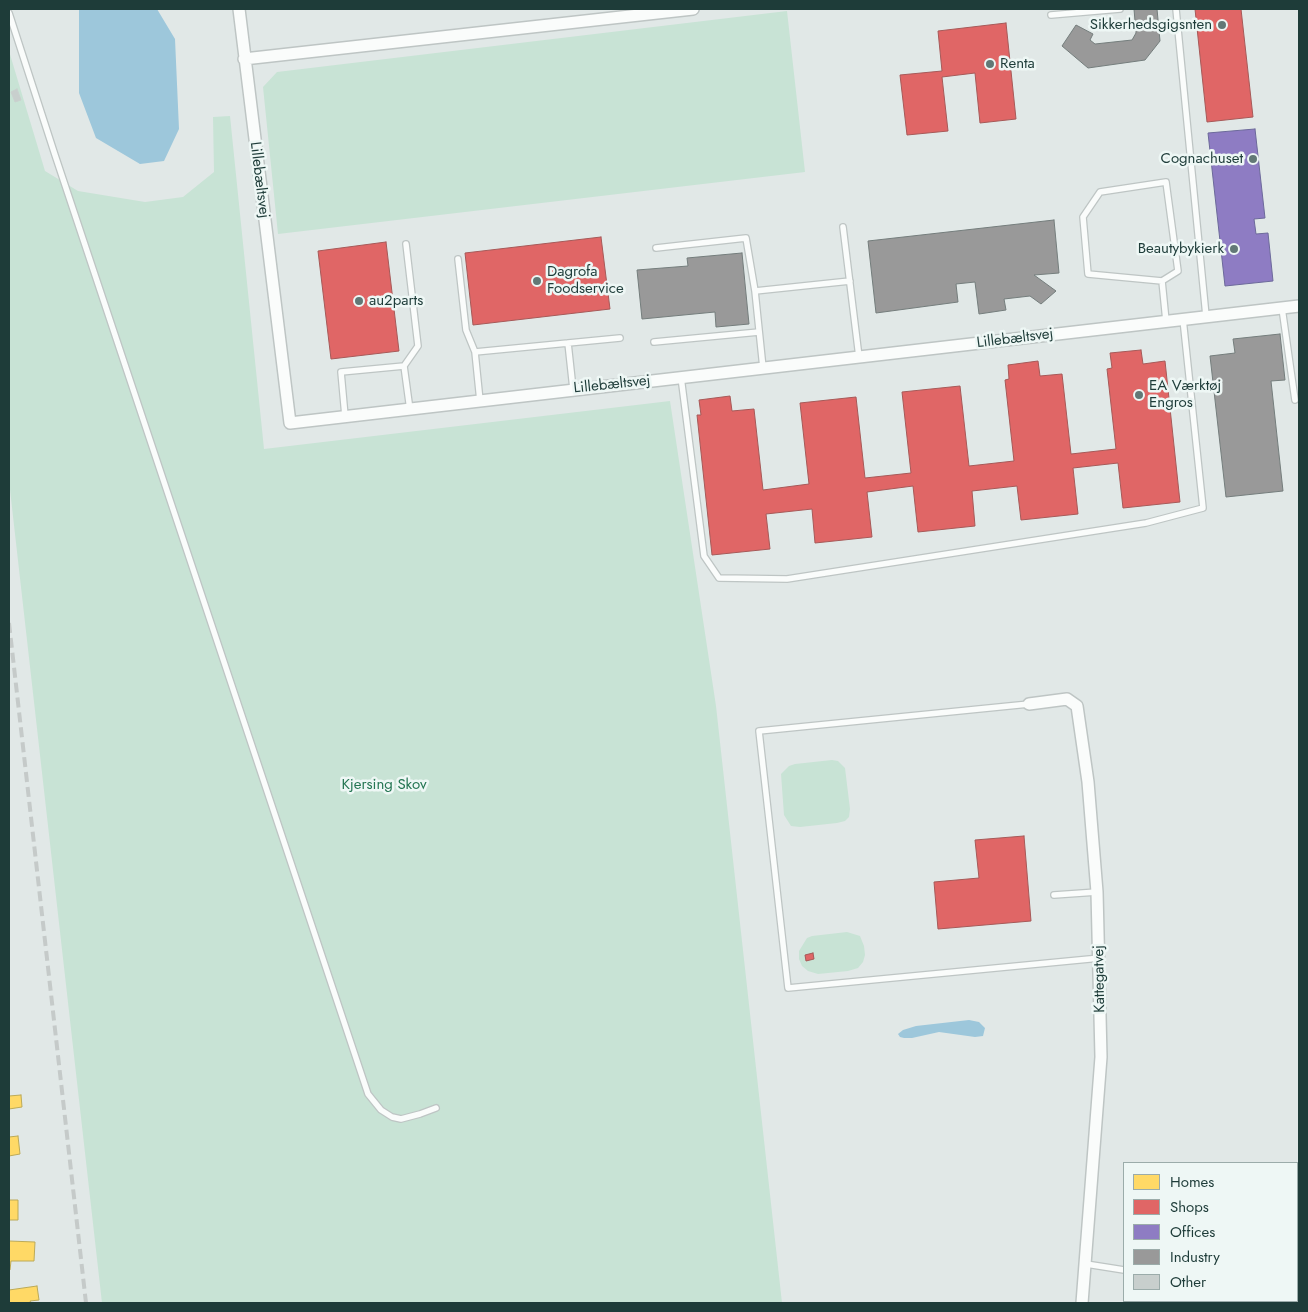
<!DOCTYPE html>
<html>
<head>
<meta charset="utf-8">
<style>
  body { margin:0 }
  #map { position:relative; width:1308px; height:1312px; overflow:hidden; background:#e1e8e7; font-family:Jost,sans-serif }
  canvas { display:block }
  .frame { position:absolute; inset:0; border:10px solid #1e3c39; pointer-events:none }
  .legend { position:absolute; left:1123px; top:1162px; width:175px; height:140px; box-sizing:border-box; background:#eef7f5; border:1px solid #9bacaa; margin:0; padding:6px 9px; list-style:none; font-size:15px; color:#1e3c39 }
  .legend li { display:flex; align-items:center; gap:10px; height:25px }
  .legend b { width:25px; border:1px solid #9bacaa }
</style>
</head>
<body>
<div id="map">
<canvas width="1308" height="1312"></canvas>
<div class="frame"></div>
<ul class="legend">
<li><b style="height:14px;background:#ffd966"></b>Homes</li>
<li><b style="height:14px;background:#e06666"></b>Shops</li>
<li><b style="height:14px;background:#8e7cc3"></b>Offices</li>
<li><b style="height:14px;background:#999"></b>Industry</li>
<li><b style="height:14px;background:#c8cfcd"></b>Other</li>
</ul>
</div>
<script>
const context = document.querySelector('canvas').getContext('2d');
context.lineJoin = 'round';
function fill(path, color) { context.fillStyle = color; context.fill(path, 'evenodd'); }
const shape = rows => new Path2D(rows.map(r => 'M' + r).join(''));
function stroke(path, color, width, dash) { context.strokeStyle = color; context.lineWidth = width; context.lineCap = dash ? 'butt' : 'round'; context.setLineDash(dash || []); context.stroke(path); }
function drawText(font, color, halo, rows, align = 'center') {
  context.font = font + ' Jost,sans-serif'; context.lineWidth = 5; context.setLineDash([]); context.textBaseline = 'middle'; context.strokeStyle = halo; context.fillStyle = color; for (const [text, x, y, turn = 0] of rows) {
    context.save(); context.translate(x, y); context.rotate((+turn || 0) * Math.PI / 180); context.textAlign = isNaN(turn) ? turn : align; if (halo) context.strokeText(text, 0, 0); context.fillText(text, 0, 0); context.restore();
  }
}
fill(shape([
  [787,11,805,172,278,234,263,87,277,72],
  [9,51,45,171,78,191,145,202,183,197,214,172,213,117,230,116,264,449,670,401,716,706,782,1303,102,1303,9,481],
  [832,760,838,761,845,768,850,809,849,817,845,821,837,823,800,827,791,826,784,815,781,774,789,766,795,764],
  [847,932,860,936,864,946,865,955,863,962,858,968,848,971,818,974,808,971,802,966,799,959,799,951,807,938,812,936]
]), '#c8e3d5');
fill(shape([
  [79,9,157,9,175,39,179,129,164,161,140,164,96,138,79,93],
  [969,1020,979,1022,985,1028,983,1036,975,1037,939,1032,912,1038,904,1038,900,1037,898,1034,903,1030,916,1026]
]), '#9dc7db');
const homes = shape([
  [21,1095,22,1107,9,1109,9,1096,21,1095],
  [18,1136,20,1154,9,1156,9,1137,18,1136],
  [9,1200,18,1200,18,1220,9,1220,9,1200],
  [9,1241,35,1242,34,1261,11,1261,10,1270,9,1270,9,1241],
  [37,1286,39,1300,30,1301,31,1303,9,1303,9,1290,37,1286]
]);
fill(homes, '#ffd966');
stroke(homes, '#bcaa58', 1);
const shops = shape([
  [1195,9,1241,9,1253,117,1207,122,1195,9],
  [1006,23,1016,119,980,123,975,73,942,77,948,131,907,135,900,75,942,71,938,31,1006,23],
  [601,237,610,309,473,325,465,253,601,237],
  [386,242,399,351,331,359,318,251,386,242],
  [1141,350,1143,364,1165,361,1180,502,1123,508,1118,463,1073,468,1078,514,1021,520,1017,486,972,491,975,526,918,532,913,486,867,492,872,537,815,543,812,509,766,514,770,549,712,555,697,415,701,415,699,400,730,396,732,411,754,409,763,490,809,484,800,403,856,397,865,478,911,473,902,392,960,386,969,466,1014,461,1005,380,1009,379,1008,365,1038,361,1040,376,1062,374,1071,454,1116,449,1107,369,1112,368,1110,353,1141,350],
  [1024,836,1031,921,938,929,934,882,979,878,975,840,1024,836],
  [813,953,814,959,806,961,805,955,813,953]
]);
fill(shops, '#e06666');
stroke(shops, '#a65958', 1);
const offices = shape([
  [1255,129,1265,218,1254,219,1256,234,1268,233,1273,281,1225,286,1208,133,1255,129]
]);
fill(offices, '#8e7cc3');
stroke(offices, '#6c699a', 1);
const industry = shape([
  [1134,9,1157,9,1160,41,1145,60,1088,68,1062,46,1076,25,1093,34,1090,40,1095,44,1132,40,1136,33,1134,9],
  [1054,220,1059,273,1034,275,1056,291,1041,304,1030,296,1004,299,1006,310,979,314,975,282,956,284,958,302,876,313,868,241,1054,220],
  [742,253,749,324,716,327,715,312,642,319,637,270,688,266,687,258,742,253],
  [1280,334,1285,380,1271,381,1283,491,1226,497,1210,356,1235,353,1233,339,1280,334],
  [1137,1301,1141,1301,1155,1303,1137,1303,1137,1301]
]);
fill(industry, '#999');
stroke(industry, '#747d7c', 1);
const building = shape([
  [17,89,21,100,15,102,11,92,17,89]
]);
fill(building, '#c8cfcd');
stroke(building, '#cad1cf', 1);
const lane = shape([
  [1176,9,1206,316],
  [9,13,55,155,368,1094,381,1110,392,1117,401,1119,420,1114,436,1108],
  [1051,15,1120,9],
  [1166,182,1178,271,1162,281,1088,274,1083,217,1100,192,1166,182],
  [843,227,859,357],
  [656,248,746,238,755,291,763,368],
  [458,259,466,330,475,352,480,401],
  [1162,281,1166,321],
  [755,291,850,281],
  [1282,308,1295,400],
  [654,342,759,332],
  [568,343,573,389],
  [475,352,620,338],
  [404,366,410,410],
  [681,377,704,556,719,578,787,579,1146,523,1203,508,1183,319],
  [345,416,341,372,404,366,418,346,406,244],
  [1029,704,759,731,788,988,1100,958],
  [1054,895,1097,892],
  [1086,1264,1124,1270],
  [1295,1301,1299,1302],
  [1179,1303,1180,1301]
]);
const street = shape([
  [239,9,290,423,1299,306],
  [244,59,693,9],
  [1029,704,1067,699,1077,706,1088,782,1097,892,1101,1057,1082,1303]
]);
stroke(lane, '#bec5c4', 8);
stroke(street, '#bec5c4', 14);
stroke(lane, '#fafcfb', 5.5);
stroke(street, '#fafcfb', 11);
stroke(shape([
  [9,623,86,1303]
]), '#c5cac9', 4, [10, 5]);
for (const [x, y, r, color] of [
  [1222,25,5,"#627876"],
  [990,64,5,"#627876"],
  [1253,159,5,"#627876"],
  [1234,249,5,"#627876"],
  [537,281,5,"#627876"],
  [359,301,5,"#627876"],
  [1139,395,5,"#627876"]
]) { const dot = new Path2D(); dot.arc(x, y, r, 0, 2 * Math.PI); context.fillStyle = color; context.fill(dot); stroke(dot, '#eef7f5', 2); }
drawText('15px', '#1e3c39', '#eef7f5', [
  ["Sikkerhedsgigsnten",1212,25,"right"],
  ["Renta",1000,64],
  ["Cognachuset",1243,159,"right"],
  ["Beautybykierk",1224,249,"right"],
  ["Dagrofa",547,272],
  ["Foodservice",547,289],
  ["au2parts",369,301],
  ["EA Værktøj",1149,386],
  ["Engros",1149,403]
], 'left');
drawText('15px', '#1e3c39', '#eef7f5', [
  ["Lillebæltsvej",259,180,83],
  ["Lillebæltsvej",1015,339,-7],
  ["Lillebæltsvej",612,385,-6],
  ["Kattegatvej",1100,979,-91]
]);
drawText('15px', '#257653', '#eef7f5', [
  ["Kjersing Skov",384,785]
]);
</script>
</body>
</html>
